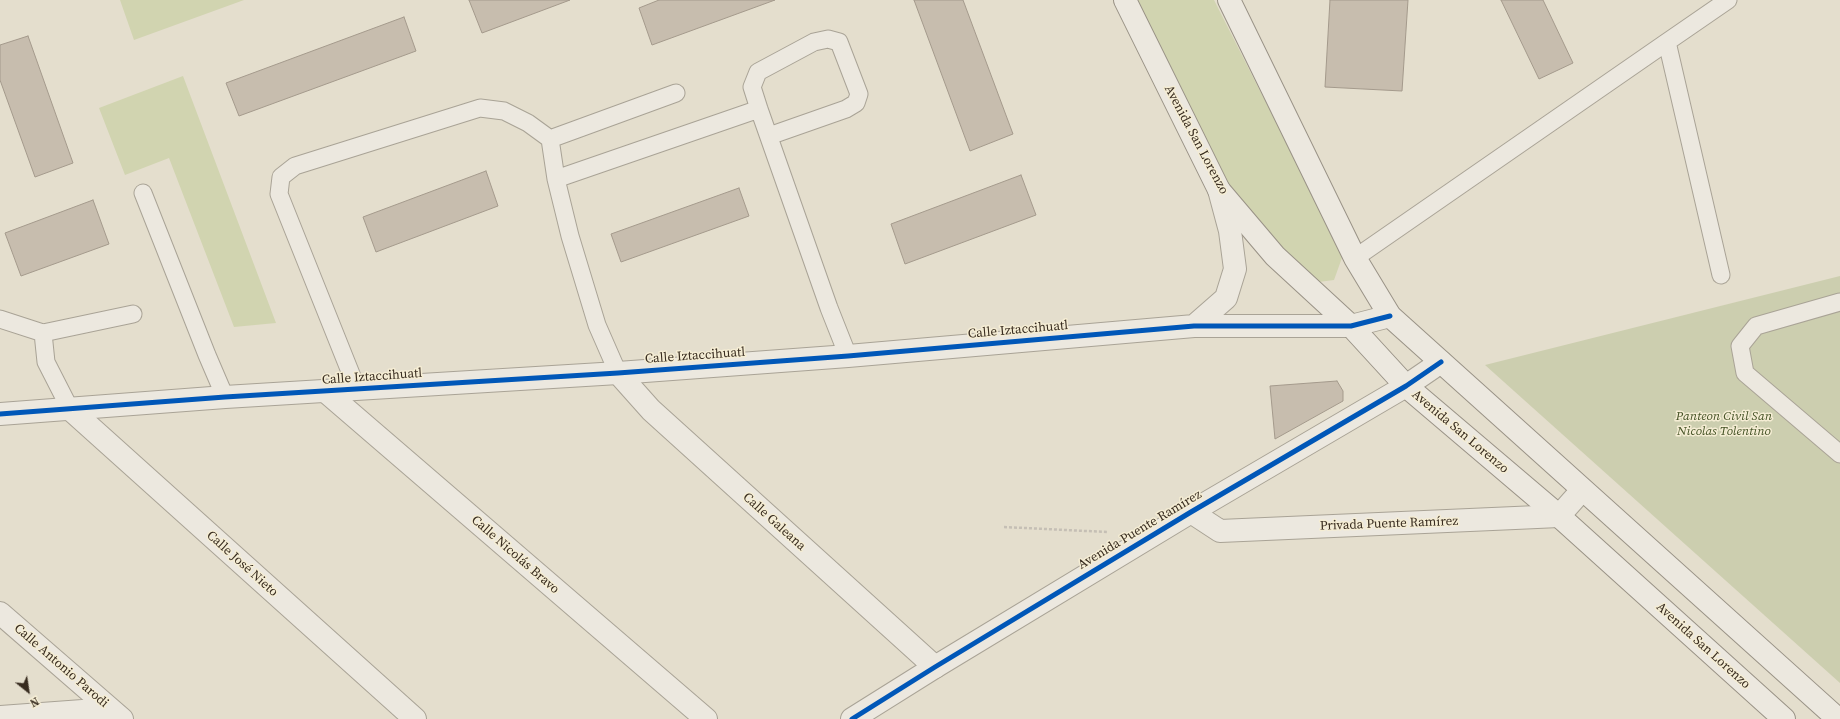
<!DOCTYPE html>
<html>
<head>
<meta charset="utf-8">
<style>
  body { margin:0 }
  #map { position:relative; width:1840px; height:719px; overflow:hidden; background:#e4decd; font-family:"Source Serif 4",serif }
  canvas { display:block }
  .north { position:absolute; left:8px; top:671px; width:40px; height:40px; -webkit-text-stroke:3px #f5edd4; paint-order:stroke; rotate:150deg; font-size:11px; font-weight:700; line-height:16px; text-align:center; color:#382c1f }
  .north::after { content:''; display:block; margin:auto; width:14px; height:18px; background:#382c1f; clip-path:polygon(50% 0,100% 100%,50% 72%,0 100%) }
</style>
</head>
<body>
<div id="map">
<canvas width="1840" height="719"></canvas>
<div class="north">N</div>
</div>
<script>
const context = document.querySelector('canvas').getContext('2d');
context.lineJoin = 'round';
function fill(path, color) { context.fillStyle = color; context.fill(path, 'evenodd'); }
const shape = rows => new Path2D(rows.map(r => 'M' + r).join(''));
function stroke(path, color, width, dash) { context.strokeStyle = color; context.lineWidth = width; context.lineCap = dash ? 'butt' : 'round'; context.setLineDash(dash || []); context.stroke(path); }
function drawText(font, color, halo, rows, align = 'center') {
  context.font = font + ' "Source Serif 4",serif'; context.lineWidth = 3; context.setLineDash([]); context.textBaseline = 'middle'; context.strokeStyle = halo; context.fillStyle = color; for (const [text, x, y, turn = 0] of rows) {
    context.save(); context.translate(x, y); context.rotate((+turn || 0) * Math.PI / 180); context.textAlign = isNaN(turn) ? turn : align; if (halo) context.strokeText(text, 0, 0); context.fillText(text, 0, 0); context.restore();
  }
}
fill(shape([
  [120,0,244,0,134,40],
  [1133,0,1214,0,1343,255,1334,280,1303,284,1224,187],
  [183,76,276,323,234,327,169,158,125,175,99,108]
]), '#d1d4b0');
fill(shape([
  [1840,276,1840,683,1485,365]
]), '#ccceaf');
const building = shape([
  [469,0,570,0,482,33,469,0],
  [659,0,775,0,652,45,639,8,659,0],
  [914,0,963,0,1013,134,970,151,914,0],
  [1330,0,1408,0,1402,91,1325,87,1330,0],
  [1501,0,1543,0,1573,63,1539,79,1501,0],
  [404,17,416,51,239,116,226,83,404,17],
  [28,36,73,163,35,177,0,80,0,45,28,36],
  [486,171,498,206,376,252,363,217,486,171],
  [1021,175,1036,215,905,264,891,224,1021,175],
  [739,188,749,216,621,262,611,234,739,188],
  [93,200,109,244,21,276,5,233,93,200],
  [1337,381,1343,391,1343,401,1275,439,1270,386,1337,381]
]);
fill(building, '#c7bdae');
stroke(building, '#a49a8c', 1);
const service = shape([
  [769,136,846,109,856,103,859,94,839,42,828,39,814,42,758,72,752,87,759,109,829,308,848,356],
  [550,139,676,93],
  [556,179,759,109],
  [143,193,207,355,225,397],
  [1355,258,1667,42],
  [1721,275,1667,42,1728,0],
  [1840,302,1756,326,1740,346,1745,373,1840,454],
  [0,319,43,333],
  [357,389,279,194,281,177,295,166,480,108,504,111,528,123,550,139,556,179,570,236,597,325,618,373],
  [70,409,46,362,43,333,133,314]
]);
const minor = shape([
  [618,373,651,410,935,667],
  [325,391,706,719],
  [70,409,415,719],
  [1191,512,1220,531,1515,518,1559,516,1582,490],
  [0,613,122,719],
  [0,717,110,709]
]);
const tertiary = shape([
  [1194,326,1226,298,1235,269,1230,231,1219,190],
  [0,414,225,397,618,373,848,356,1194,326,1351,326,1390,316],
  [852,719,935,667,1191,512,1406,386,1441,362]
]);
const secondary = shape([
  [1125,0,1219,190,1275,256,1351,326,1406,386,1559,516,1784,719],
  [1229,0,1355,258,1390,316,1838,719]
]);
stroke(service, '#a9a396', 19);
stroke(minor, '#a9a396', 24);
stroke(tertiary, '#a9a396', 24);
stroke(secondary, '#999286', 24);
stroke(shape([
  [1004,527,1107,532]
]), '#c5bfb5', 2.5, [3, 2]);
stroke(service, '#ece8df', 17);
stroke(minor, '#ece8df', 22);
stroke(tertiary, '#ece8df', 22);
stroke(secondary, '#ece8df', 22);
stroke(shape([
  [0,414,225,397,618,373,848,356,1194,326,1351,326,1390,316],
  [852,719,935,667,1191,512,1406,386,1441,362]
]), '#0057b8', 5);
drawText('13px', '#382c1f', '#f5edd4', [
  ["Avenida San Lorenzo",1196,140,62],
  ["Calle Iztaccihuatl",1018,330,-5],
  ["Calle Iztaccihuatl",695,356,-4],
  ["Calle Iztaccihuatl",372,377,-4],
  ["Avenida San Lorenzo",1460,432,40],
  ["Calle Galeana",774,522,42],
  ["Privada Puente Ramírez",1389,524,-2],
  ["Avenida Puente Ramírez",1140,530,-31],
  ["Calle Nicolás Bravo",515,555,41],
  ["Calle José Nieto",242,564,42],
  ["Avenida San Lorenzo",1703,646,42],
  ["Calle Antonio Parodi",61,666,41]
]);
drawText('italic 13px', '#455326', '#f5edd4', [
  ["Panteon Civil San",1724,417],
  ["Nicolas Tolentino",1724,432]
]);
</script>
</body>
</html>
